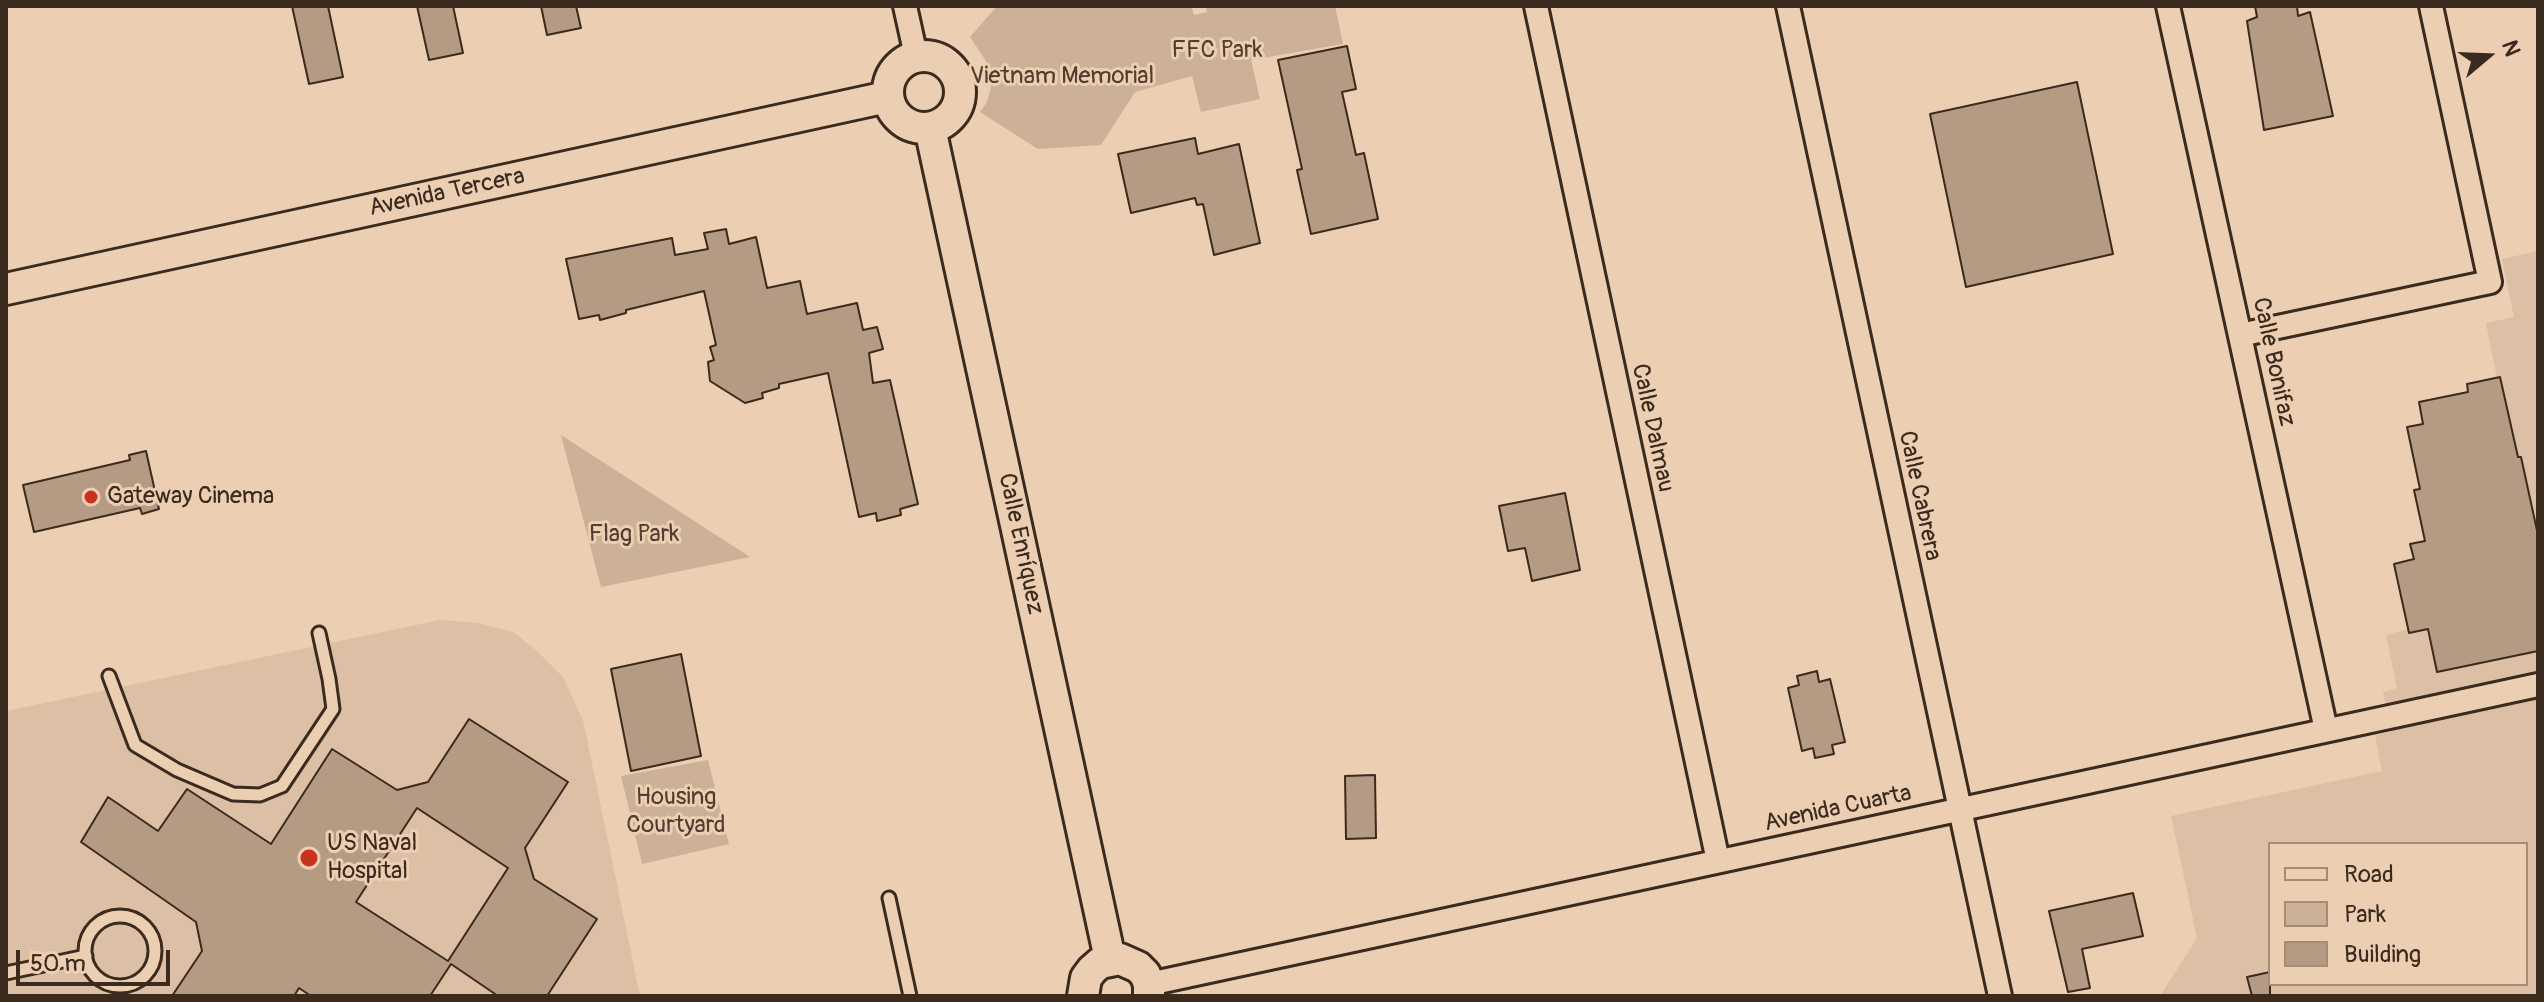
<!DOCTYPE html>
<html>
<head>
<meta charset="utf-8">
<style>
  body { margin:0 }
  #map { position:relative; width:2544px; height:1002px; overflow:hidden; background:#ecceb2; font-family:Pangolin,sans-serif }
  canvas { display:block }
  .frame { position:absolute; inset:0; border:8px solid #3b2a1e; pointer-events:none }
  .legend { position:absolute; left:2268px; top:842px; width:260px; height:144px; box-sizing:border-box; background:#ecceb2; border:2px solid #a58c77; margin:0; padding:10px 14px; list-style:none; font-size:24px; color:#3b2a1e }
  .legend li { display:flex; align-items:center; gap:16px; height:40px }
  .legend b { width:40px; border:2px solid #a58c77 }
  .north { position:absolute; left:2448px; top:16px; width:80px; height:80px; -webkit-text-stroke:6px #ecceb2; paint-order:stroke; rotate:71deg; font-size:22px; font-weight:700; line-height:32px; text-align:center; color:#3b2a1e }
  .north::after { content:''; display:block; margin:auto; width:28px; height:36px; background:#3b2a1e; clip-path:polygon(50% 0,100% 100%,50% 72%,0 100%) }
  .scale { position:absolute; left:16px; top:950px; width:154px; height:36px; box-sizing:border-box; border:4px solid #3b2a1e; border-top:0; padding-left:10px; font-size:24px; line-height:28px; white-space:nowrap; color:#3b2a1e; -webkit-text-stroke:6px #ecceb2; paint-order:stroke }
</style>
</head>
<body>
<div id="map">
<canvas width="2544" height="1002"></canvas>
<div class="frame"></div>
<ul class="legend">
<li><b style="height:10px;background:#ecceb2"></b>Road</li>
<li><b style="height:22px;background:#ccb097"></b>Park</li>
<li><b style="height:22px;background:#b59b84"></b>Building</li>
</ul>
<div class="north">N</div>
<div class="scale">50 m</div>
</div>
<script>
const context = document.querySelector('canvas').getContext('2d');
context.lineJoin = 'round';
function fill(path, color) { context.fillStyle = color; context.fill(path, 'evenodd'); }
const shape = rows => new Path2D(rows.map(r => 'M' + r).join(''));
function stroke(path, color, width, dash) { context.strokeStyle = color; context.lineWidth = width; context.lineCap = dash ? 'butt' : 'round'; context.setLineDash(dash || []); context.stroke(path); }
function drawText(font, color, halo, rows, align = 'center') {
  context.font = font + ' Pangolin,sans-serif'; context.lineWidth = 6; context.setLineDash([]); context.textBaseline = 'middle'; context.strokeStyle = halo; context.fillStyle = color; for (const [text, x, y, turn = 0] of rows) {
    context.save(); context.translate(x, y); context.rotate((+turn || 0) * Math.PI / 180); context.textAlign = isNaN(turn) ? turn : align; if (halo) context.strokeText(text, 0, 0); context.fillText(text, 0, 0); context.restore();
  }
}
fill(shape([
  [2538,251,2538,996,2160,996,2197,938,2171,816,2382,771,2375,735,2391,732,2383,692,2397,688,2386,635,2408,629,2393,564,2413,559,2410,544,2425,540,2414,490,2420,488,2407,427,2423,424,2419,402,2468,392,2467,384,2497,378,2486,323,2514,317,2502,259],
  [2270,844,2526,844,2526,984,2270,984],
  [440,620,477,623,513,632,536,650,563,677,583,720,640,996,6,996,6,711]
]), '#dcbfa4');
fill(shape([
  [997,6,1191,6,1194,15,1207,12,1206,6,1335,6,1343,44,1251,60,1260,99,1201,112,1192,76,1135,92,1101,145,1038,149,980,112,987,102,991,87,990,75,986,61,970,37],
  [561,435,750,557,601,587],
  [708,760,729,844,642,864,621,776]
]), '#ccb097');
const building = shape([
  [292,6,328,6,343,77,309,84,292,6],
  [417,6,453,6,463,53,429,60,417,6],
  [541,6,576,6,581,28,547,35,541,6],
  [2255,6,2297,6,2298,16,2310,12,2333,116,2264,130,2247,21,2257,17,2255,6],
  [1347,46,1356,89,1342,92,1356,155,1364,153,1378,219,1311,234,1297,170,1302,169,1278,60,1347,46],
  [2077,82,2113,254,1966,287,1930,114,2077,82],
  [1195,138,1198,154,1239,144,1260,243,1214,255,1203,204,1197,205,1195,198,1131,213,1118,154,1195,138],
  [726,229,729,244,756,237,767,288,800,281,807,314,857,303,863,330,877,327,883,349,869,353,873,383,890,380,918,504,900,509,901,515,877,521,876,513,859,517,828,373,779,384,779,388,762,393,763,398,745,403,710,381,708,362,714,360,710,347,716,345,704,291,626,310,626,313,600,320,599,315,579,319,566,259,672,238,675,255,708,249,704,233,726,229],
  [2500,377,2518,457,2521,457,2538,535,2538,651,2437,672,2428,629,2409,633,2394,564,2414,559,2410,544,2425,541,2414,490,2420,489,2407,427,2423,424,2419,402,2468,392,2467,384,2500,377],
  [146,451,159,509,142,514,140,508,34,532,23,485,130,460,129,455,146,451],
  [1565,493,1580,570,1532,581,1525,548,1508,551,1499,506,1565,493],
  [681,654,701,756,631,771,611,669,681,654],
  [1817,671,1819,682,1830,679,1845,742,1832,745,1834,754,1815,758,1813,748,1802,751,1788,688,1799,685,1797,676,1817,671],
  [469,719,568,782,525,848,534,879,597,919,547,996,498,996,451,964,430,996,311,996,299,988,294,996,172,996,202,951,196,922,81,842,108,797,158,831,187,789,271,844,332,749,397,790,428,782,469,719],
  [417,808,508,868,448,961,356,902,417,808],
  [1375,775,1376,838,1346,839,1345,776,1375,775],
  [2133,893,2143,936,2082,949,2090,988,2068,992,2049,911,2133,893],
  [2270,972,2270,996,2252,996,2247,977,2270,972]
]);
fill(building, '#b59b84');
stroke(building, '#3b2a1e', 2);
const lane = shape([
  [109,676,135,745,177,770,233,794,260,795,282,786,333,709,329,679,319,633],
  [889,898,910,996],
  '85 951a35 35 0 1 1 70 0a35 35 0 1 1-70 0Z',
  [6,973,86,956]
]);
const street = shape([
  [905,6,916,56],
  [1536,6,1718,861],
  [1788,6,2000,996],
  [2168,6,2326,730],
  [2240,335,2490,282,2431,6],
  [1149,984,2538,685]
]);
const secondary = shape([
  '888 92a36 36 0 1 1 72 0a36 36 0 1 1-72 0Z',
  [930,128,1110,959],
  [6,289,887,97],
  [1083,996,1086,978,1092,970,1100,963,1120,959,1138,967,1145,974,1149,984,1149,996]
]);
stroke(lane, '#3b2a1e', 17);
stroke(street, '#3b2a1e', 28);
stroke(secondary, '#3b2a1e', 36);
stroke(lane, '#ecceb2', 11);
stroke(street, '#ecceb2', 22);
stroke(secondary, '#ecceb2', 30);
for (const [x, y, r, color] of [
  [91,497,8,"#c8321e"],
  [309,858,10,"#c8321e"]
]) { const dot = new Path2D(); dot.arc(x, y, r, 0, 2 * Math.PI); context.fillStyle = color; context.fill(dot); stroke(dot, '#ecceb2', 3); }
drawText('24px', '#513e30', '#ecceb2', [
  ["FFC Park",1217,51],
  ["Vietnam Memorial",1062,77],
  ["Flag Park",634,535],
  ["Housing",676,798],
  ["Courtyard",676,826]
]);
drawText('24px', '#3b2a1e', '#ecceb2', [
  ["Avenida Tercera",447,193,-12],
  ["Calle Bonifaz",2273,362,78],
  ["Calle Dalmau",1652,428,78],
  ["Calle Cabrera",1919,496,78],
  ["Calle Enríquez",1020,544,78],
  ["Avenida Cuarta",1838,809,-12]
]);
drawText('24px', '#3b2a1e', '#ecceb2', [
  ["Gateway Cinema",107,497],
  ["US Naval",327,844],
  ["Hospital",327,872]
], 'left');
</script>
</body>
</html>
